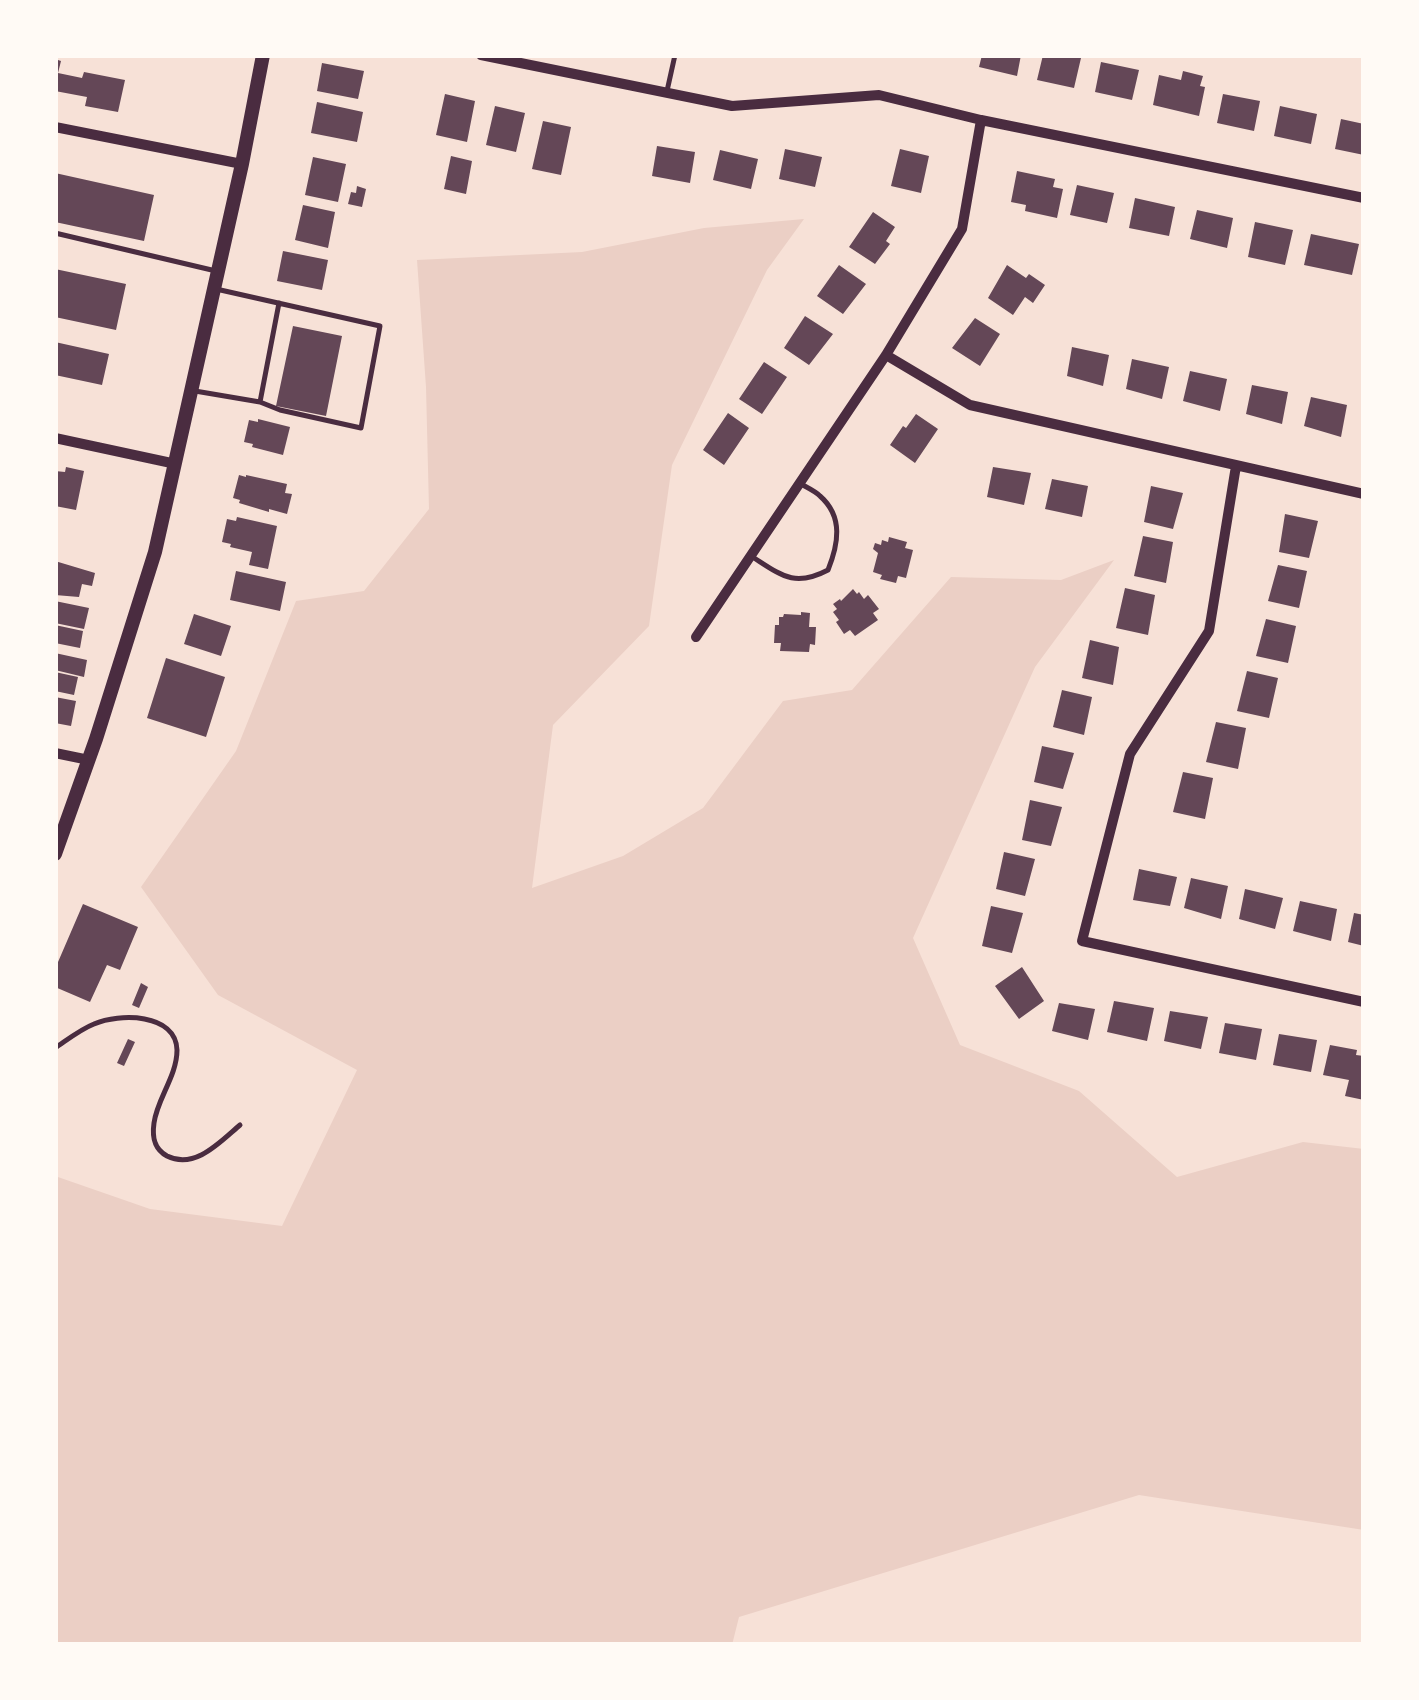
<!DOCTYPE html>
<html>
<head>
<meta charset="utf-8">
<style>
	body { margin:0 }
	#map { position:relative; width:1419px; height:1700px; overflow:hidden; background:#f7e1d7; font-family:Montserrat,sans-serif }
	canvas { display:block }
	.frame { position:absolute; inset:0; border:58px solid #fffaf5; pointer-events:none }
</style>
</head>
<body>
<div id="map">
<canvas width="1419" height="1700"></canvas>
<div class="frame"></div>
</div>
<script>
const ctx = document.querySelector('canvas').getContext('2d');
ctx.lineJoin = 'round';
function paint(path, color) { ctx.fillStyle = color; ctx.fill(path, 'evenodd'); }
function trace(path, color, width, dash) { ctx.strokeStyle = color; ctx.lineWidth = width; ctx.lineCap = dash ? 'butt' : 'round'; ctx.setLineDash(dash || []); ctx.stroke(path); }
paint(new Path2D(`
	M804,219L767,270L672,465L649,626L553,725L532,888L623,856L703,808L783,701L852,690L951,577L1061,580L1114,560L1035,667L913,938L960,1045L1079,1091L1177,1177L1303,1142L1364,1149V1530L1139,1495L739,1617L732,1645H55V1176L150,1209L282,1226L357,1070L218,995L141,887L236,751L296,601L364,591L429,509L426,387L417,260L582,252L704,228Z`), '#ebcfc5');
paint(new Path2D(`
	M982,55H1021L1017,76L979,67Z
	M1043,55H1064L1081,58L1074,88L1037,80Z
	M55,59L61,61L58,73L82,78L84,72L125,80L118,112L85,106L87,97L55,91Z
	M1101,62L1139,70L1132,100L1095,92Z
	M322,63L364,71L358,99L317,91Z
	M1183,71L1203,76L1200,86L1205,87L1199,116L1153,105L1159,75L1181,80Z
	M445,94L475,101L467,142L436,135Z
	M1223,94L1260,101L1254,131L1217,123Z
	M317,102L363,112L357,142L311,133Z
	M495,106L525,113L516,152L486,145Z
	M1280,106L1317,114L1311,144L1274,136Z
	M1341,119L1364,124V155L1335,149Z
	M543,121L571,127L561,175L532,169Z
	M657,146L695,152L690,183L652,176Z
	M785,149L822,157L815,187L779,179Z
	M900,149L929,156L921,193L891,186Z
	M720,150L758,159L751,189L713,180Z
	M451,156L472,161L466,194L444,189Z
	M313,157L346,164L338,202L305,195Z
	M1017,171L1055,179L1053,187L1063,189L1057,218L1025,211L1026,205L1011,202Z
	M55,173L154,195L144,241L55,222Z
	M1077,185L1114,193L1107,223L1070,215Z
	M357,186L366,189L362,207L348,204L351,192L356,193Z
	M1135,198L1175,207L1169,236L1129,228Z
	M303,205L335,212L328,248L295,240Z
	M1197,210L1233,218L1227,248L1190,239Z
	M873,212L895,227L886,241L890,244L875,264L849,247Z
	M1255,222L1293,230L1285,265L1248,257Z
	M1311,234L1359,244L1352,275L1304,265Z
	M283,251L328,260L322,290L277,281Z
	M839,265L866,284L843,314L817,296Z
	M1007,265L1026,278L1029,274L1045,285L1033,303L1025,297L1013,315L988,298Z
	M55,269L126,284L116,330L55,317Z
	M805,316L833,334L809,365L784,348Z
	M975,318L1000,334L980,366L952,348Z
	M293,326L342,336L326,416L276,406Z
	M55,342L109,354L102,385L55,375Z
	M1072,347L1109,355L1103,386L1067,376Z
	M1132,359L1169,367L1162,399L1126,389Z
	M764,362L787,377L762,414L739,399Z
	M1190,371L1227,379L1220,411L1183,401Z
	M1252,385L1288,392L1282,424L1246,414Z
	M1311,397L1347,405L1341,437L1304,426Z
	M728,413L749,428L724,465L703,450Z
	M916,414L938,429L915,463L890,445L903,426L906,428Z
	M258,419L290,427L283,455L252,447L253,444L244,442L249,420L258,422Z
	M66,467L84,471L76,510L55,506V471L65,472Z
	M993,467L1031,473L1024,505L987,497Z
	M239,475L246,477V475L287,484L285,493L292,494L287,514L269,509V512L239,503L240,500L233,498Z
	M1052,479L1088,486L1082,517L1045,509Z
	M1151,486L1183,493L1173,529L1144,522Z
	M1285,514L1318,521L1309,558L1279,552Z
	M237,517L277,526L268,569L249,565L252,552L230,547L231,544L222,542L227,519L236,521Z
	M1143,536L1173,542L1166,583L1134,576Z
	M889,537L907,542L905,548L913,550L906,578L898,576L896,583L880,579L882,575L873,572L878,553L873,549L875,543L881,545L882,540L888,542Z
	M55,561L95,573L92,586L82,584L79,597L55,595Z
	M1278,565L1307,571L1299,608L1268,601Z
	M236,571L286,582L280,611L230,600Z
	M1125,588L1155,595L1148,635L1116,628Z
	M853,589L857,594L859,592L864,599L868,595L879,609L873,613L878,620L855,636L850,630L844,634L836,622L839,620L833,612L837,609L833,604L840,599L841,601Z
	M55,601L89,608L84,629L55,623Z
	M801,612L810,613L809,627H816L815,645L810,644L809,652L780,651L781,643H774L775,625H779V617H783L784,614L801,615Z
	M194,614L231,626L221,656L184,644Z
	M1266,619L1296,626L1288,663L1256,656Z
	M55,625L83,631L80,648L55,643Z
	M1090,640L1119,647L1113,685L1082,678Z
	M55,653L87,660L84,677L55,670Z
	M166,658L225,677L206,737L147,718Z
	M1247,671L1278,678L1269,718L1237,711Z
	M55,672L78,677L74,695L55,691Z
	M1062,690L1092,697L1084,735L1053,727Z
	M55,697L76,701L71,726L55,723Z
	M1216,722L1246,728L1238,769L1206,762Z
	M1042,746L1074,753L1063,789L1034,782Z
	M1183,772L1213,778L1205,819L1173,812Z
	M1030,800L1062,807L1051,846L1022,840Z
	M1004,852L1035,859L1025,896L996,889Z
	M1139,869L1177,877L1170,906L1133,900Z
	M1191,878L1228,886L1221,919L1184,908Z
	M1245,889L1283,898L1275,929L1239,919Z
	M1300,901L1337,909L1331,941L1293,931Z
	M83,904L138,927L120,970L107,965L90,1002L55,987V969Z
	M991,906L1023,913L1012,953L982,946Z
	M1354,913L1364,915V946L1348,942Z
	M1022,967L1044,1001L1019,1019L995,986Z
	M141,983L148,987L139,1008L132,1005Z
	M1114,1001L1154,1008L1147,1041L1107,1032Z
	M1059,1003L1095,1009L1088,1040L1052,1031Z
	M1170,1011L1208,1017L1201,1049L1164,1041Z
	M1225,1023L1262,1029L1256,1060L1219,1053Z
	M1279,1034L1317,1040L1311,1072L1273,1065Z
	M128,1039L135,1042L124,1066L117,1063Z
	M1330,1045L1357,1050L1356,1055L1364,1056V1100L1345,1096L1349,1080L1323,1075Z`), '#644757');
trace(new Path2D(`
	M667,91L675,55
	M55,233L216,271
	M216,289L380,326L361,428L280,410L260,402
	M195,391L260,402L279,303
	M751,556C781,575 794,588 828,570C838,545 844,517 820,496C815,491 806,487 799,483
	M55,1048C67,1040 81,1029 94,1024C119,1013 176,1013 177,1050C177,1076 157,1099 154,1123C152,1137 154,1149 167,1156C195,1170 220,1142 240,1125`), '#4a2c40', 5);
trace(new Path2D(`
	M481,55L732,106L879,95L981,120L1364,198
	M55,127L242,164
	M886,355L970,405L1364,494
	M55,438L176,464
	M1236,466L1209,631L1130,754L1082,941L1364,1002
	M696,637L886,355L962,229L981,120
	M55,753L89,760`), '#4a2c40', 10);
trace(new Path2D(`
	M55,854L96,739L155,552L242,164L263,55`), '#4a2c40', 14);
</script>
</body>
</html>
